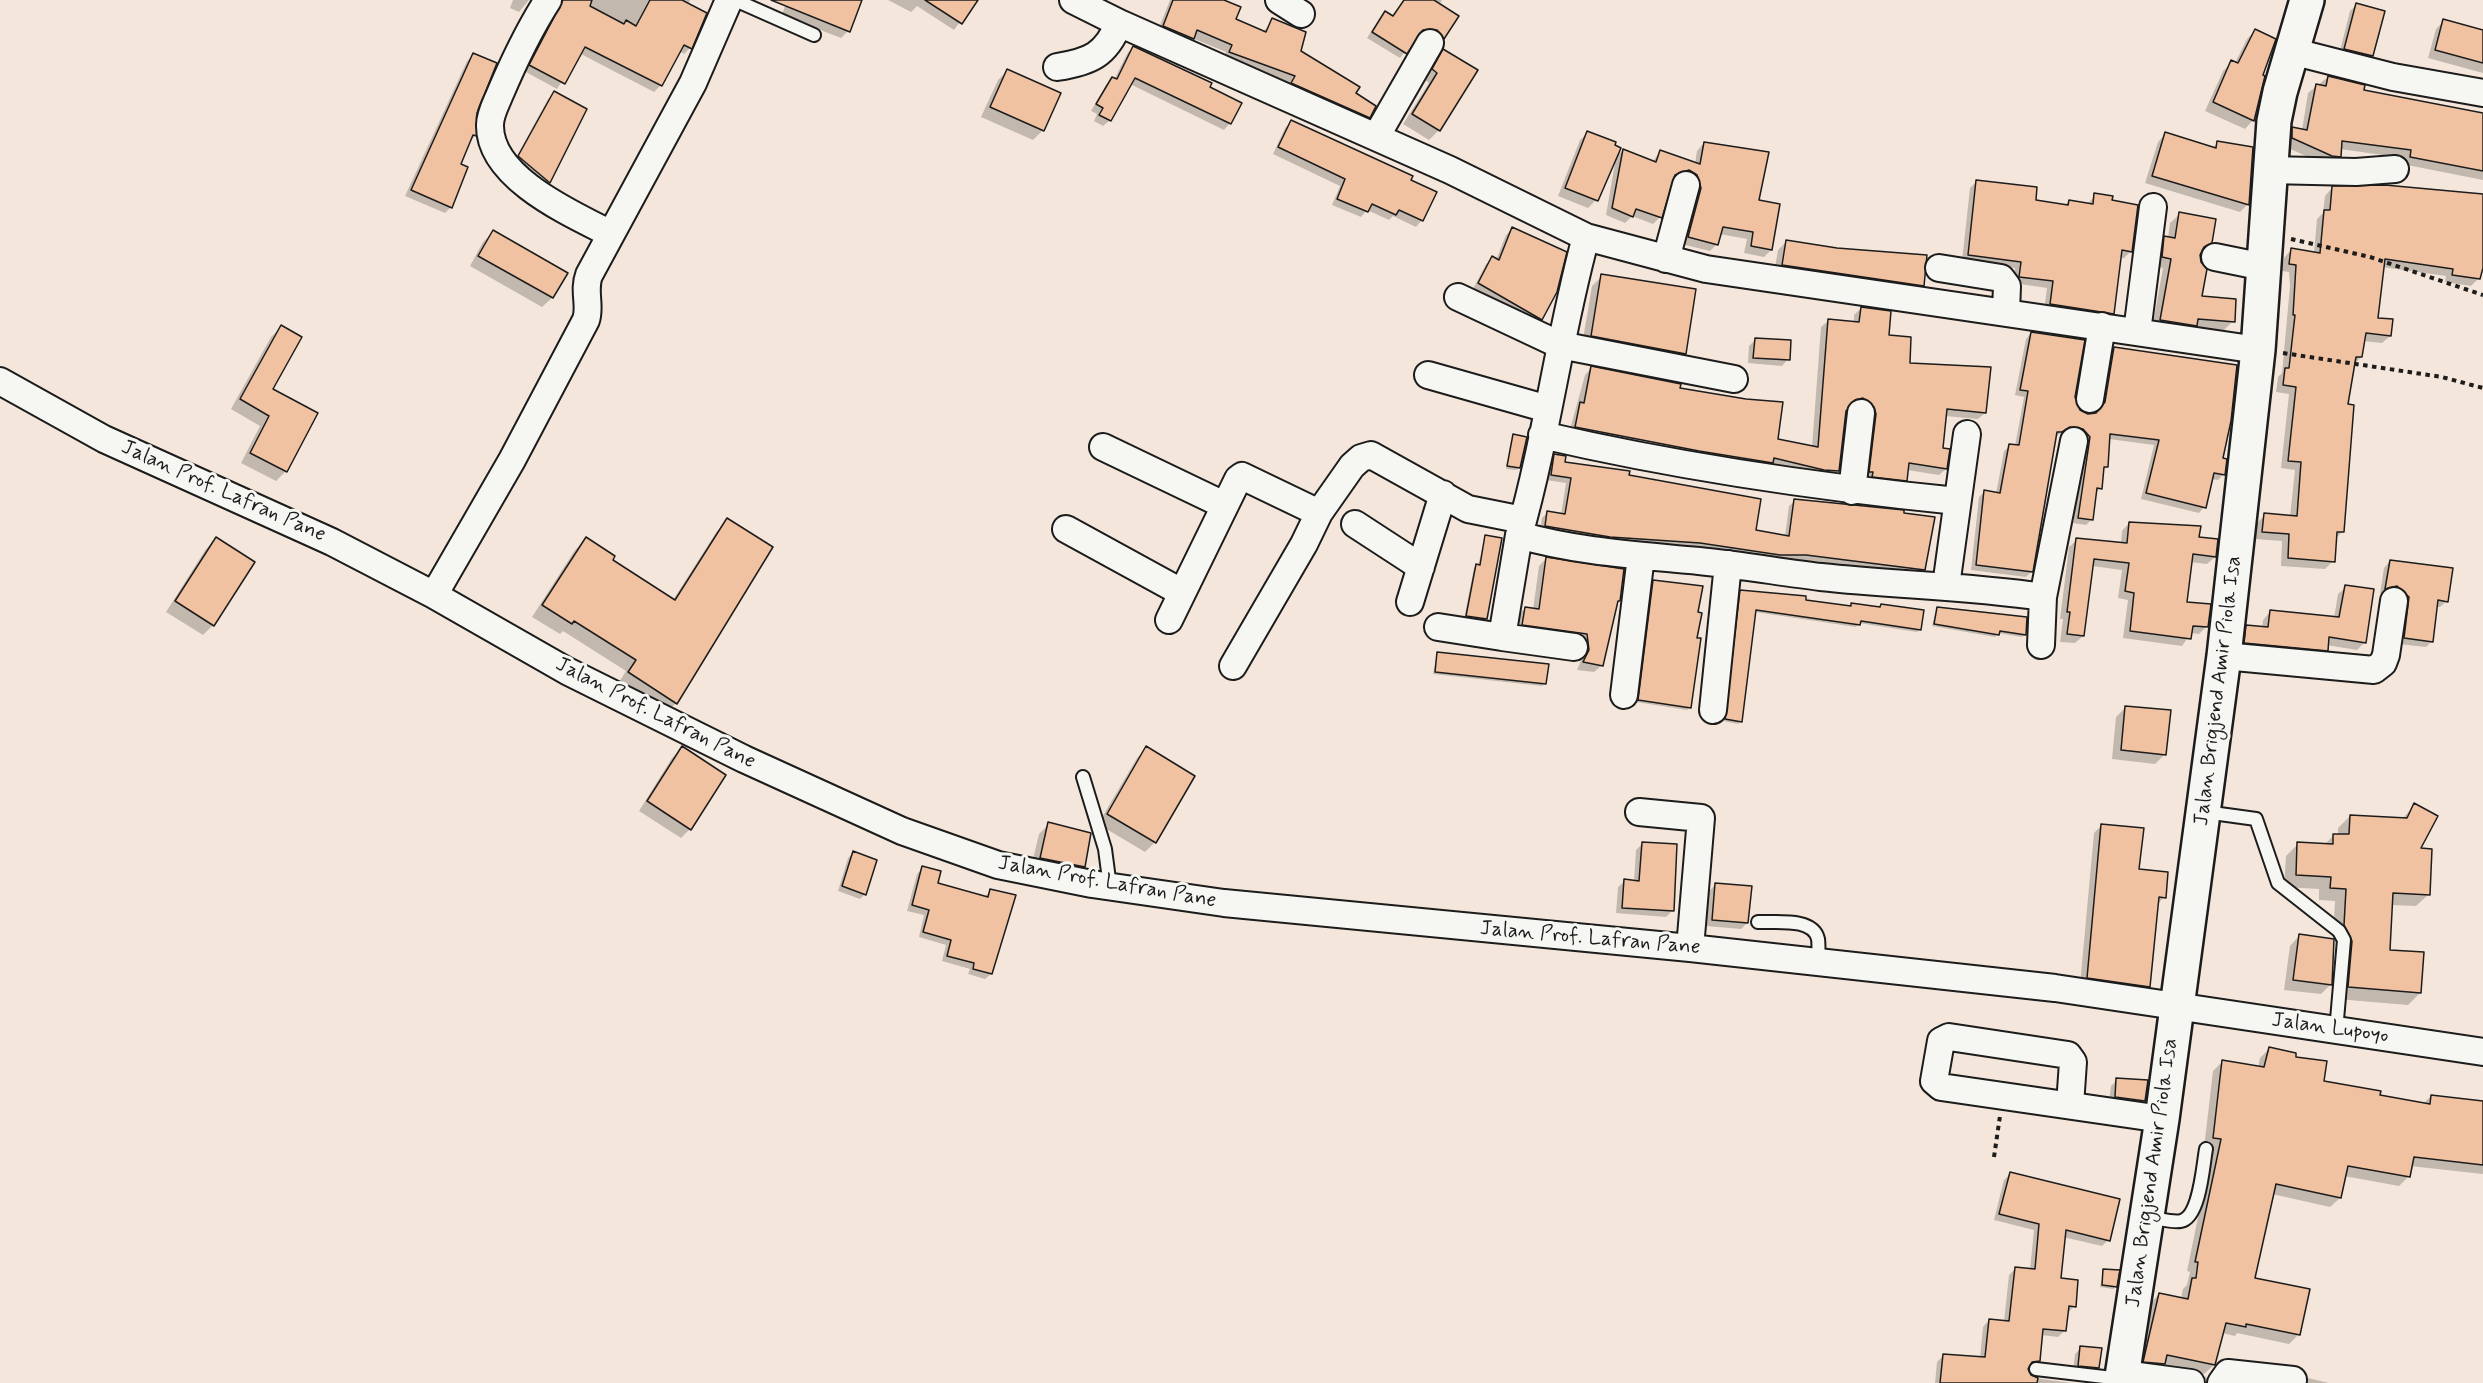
<!DOCTYPE html>
<html>
<head>
<meta charset="utf-8">
<style>
	body { margin:0 }
	canvas { display:block; background:#f4e6da }
</style>
</head>
<body>
<canvas width="2483" height="1383"></canvas>
<script>
const ctx = document.querySelector('canvas').getContext('2d');
ctx.lineJoin = 'round';
function paint(path, color) { ctx.fillStyle = color; ctx.fill(path, 'evenodd'); }
function trace(path, color, width, dash) { ctx.strokeStyle = color; ctx.lineWidth = width; ctx.lineCap = dash ? 'butt' : 'round'; ctx.setLineDash(dash || []); ctx.stroke(path); }
function label(font, color, halo, rows, align = 'center') {
  ctx.font = font + ' Mynerve,sans-serif'; ctx.lineWidth = 6; ctx.setLineDash([]); ctx.textBaseline = 'middle'; ctx.strokeStyle = halo; ctx.fillStyle = color; for (const [text, x, y, turn = 0] of rows) {
    ctx.save(); ctx.translate(x, y); ctx.rotate((+turn || 0) * Math.PI / 180); ctx.textAlign = isNaN(turn) ? turn : align; if (halo) ctx.strokeText(text, 0, 0); ctx.fillText(text, 0, 0); ctx.restore();
  }
}
paint(new Path2D(`
	M513,0H529L519,12L510,8Z
	M553,0H690L688,5L690,48L684,54L679,51L661,85L654,92L579,53L557,89L524,71L557,7Z
	M787,0H861L848,31L841,38L782,15Z
	M888,0H976L954,30L917,6L911,12Z
	M1170,0H1221L1234,20L1263,32L1273,20L1299,51L1354,94L1368,117L1361,124L1285,90L1289,84L1223,59L1226,52L1192,38L1185,45L1157,33Z
	M1403,0H1442L1439,5L1457,17L1438,43L1431,35H1418L1400,58L1367,38L1379,19L1385,13L1392,17Z
	M2357,4L2371,56L2365,62L2339,55L2350,11Z
	M2444,21L2483,33V73L2428,58L2436,29Z
	M2255,31L2261,76L2253,120L2245,129L2205,111L2223,71L2232,62L2235,63L2247,39Z
	M1133,47L1208,88L1230,123L1224,130L1130,84L1110,120L1103,126L1094,121L1097,114L1091,111L1106,85L1112,78L1114,80L1127,54Z
	M1444,51L1476,70L1439,130L1429,140L1403,124L1429,83L1424,79L1434,60Z
	M474,54L475,136L469,142L459,164L451,207L445,213L405,196L467,61Z
	M1007,71L1043,130L1033,140L981,117L998,80Z
	M2328,77L2362,91L2483,114V180L2402,164L2404,158L2340,149L2339,156L2331,164H2323L2284,146L2285,137L2293,129L2302,130L2308,93Z
	M555,93L585,109L549,182L543,188L513,163L548,99Z
	M1291,122L1409,181L1422,220L1416,227L1393,216L1389,220L1367,210L1361,217L1332,205L1340,186L1273,154L1285,128Z
	M1588,132L1619,149L1596,200L1588,208L1558,196L1580,140Z
	M2165,134L2212,148L2218,143L2248,204L2240,212L2145,183L2158,142Z
	M1704,143L1757,201L1771,250L1764,257L1744,253L1747,239L1720,234L1717,244L1710,251L1681,244L1682,177L1672,180L1660,217L1653,224L1632,216L1625,223L1606,215L1616,157L1623,150L1652,162L1660,152L1695,164L1697,151Z
	M1977,181L2034,201L2064,206L2069,201L2088,204L2095,195L2111,202L2131,251L2124,258H2120L2112,313L2106,320L2044,311L2047,288L2013,283L2015,268L1962,261L1970,188Z
	M2332,188L2483,196V245L2479,278L2471,286L2445,282L2446,276L2382,267L2376,319L2390,336L2382,343L2363,341L2361,357L2354,364L2347,406L2343,531L2335,539L2333,561L2325,569L2281,566L2282,541L2255,539L2257,523L2265,515L2290,517L2295,470L2281,468L2289,394L2276,392L2278,377L2282,373L2290,286L2289,272L2282,271L2284,258L2291,250L2314,253L2317,219L2323,213L2325,196Z
	M2180,214L2210,242L2200,252V297L2233,321L2224,330L2152,329L2163,268L2153,266L2156,247L2168,238L2170,223Z
	M1512,229L1541,319L1535,325L1473,289L1486,264L1492,258L1496,260L1506,235Z
	M493,232L566,273L552,298L542,307L470,266L483,242Z
	M1787,241L1837,249L1922,285L1913,294L1774,273L1778,250Z
	M1602,276L1684,354L1674,363L1582,345L1592,286Z
	M1861,308L1887,336L1908,364L1985,413L1978,419L1945,416L1942,449L1946,469L1939,475L1907,470L1906,480L1899,487L1863,478L1856,404L1848,405L1845,410L1838,471L1831,477L1817,476L1769,465L1765,469L1569,433L1585,375L1591,368L1678,389L1777,440L1812,447L1821,327L1828,321L1854,323V315Z
	M281,327L271,389L316,413L286,471L276,481L241,463L260,426L231,409L271,337Z
	M2031,333L2074,397L2079,411L2088,415L2095,414L2100,409L2109,354L2114,348L2221,460L2224,474L2218,480L2211,479L2204,507L2199,513L2141,499L2154,445L2109,439L2106,467L2103,470L2100,488L2095,494L2092,519L2086,525L2073,523L2085,443L2072,431L2062,432L2055,437L2031,572L2026,577L1971,570L1979,497L1984,492L1996,494L2004,451L2010,446H2015L2024,397L2015,395L2026,339Z
	M1755,340L1788,359L1782,366L1748,363L1749,346Z
	M1513,436L1519,468L1516,470L1506,469Z
	M1555,456L1563,463L1628,476L1754,531L1785,536L1789,506L1795,501L1923,570L1918,575L1632,542L1630,545L1540,531L1542,518L1548,512L1561,515L1566,483L1546,480L1549,462Z
	M728,520L711,643L713,645L676,703L665,714L618,684L626,671L563,631L560,634L532,617L575,550L586,539L611,560L673,600L717,531Z
	M2129,523L2197,538L2215,557L2207,564L2190,562L2185,603L2207,626L2199,634L2191,633L2182,646L2123,638L2128,600L2118,598L2122,570L2092,566L2083,636L2075,643L2060,642L2063,619H2060L2069,547L2077,540L2121,544L2122,531Z
	M1485,537V619L1483,621L1464,619L1474,568L1478,566Z
	M216,539L252,562L213,625L203,635L166,612L206,549Z
	M1546,559L1619,600L1616,604L1602,665L1594,672L1577,670L1582,658L1580,641L1515,632L1517,616L1525,609L1533,610L1539,566Z
	M2390,561L2447,601L2440,607H2436L2432,641L2426,647L2398,644L2390,592L2380,594L2384,568Z
	M1654,581L1696,613V639H1699L1689,708L1687,710L1636,702L1651,584Z
	M2346,587L2365,642L2357,650L2326,645V650L2318,658L2237,650L2239,634L2247,626L2262,628L2263,620L2270,612L2334,618L2338,594Z
	M1741,591L1849,608L1852,604L1878,608L1881,605L1920,629L1917,632L1859,623L1856,627L1755,612L1741,721L1738,724L1723,721L1738,594Z
	M1937,608L2025,635L2022,637L1998,633L1995,637L1932,626Z
	M1437,654L1544,684L1542,686L1433,674Z
	M2126,707L2165,754L2155,764L2112,759L2116,717Z
	M682,748L690,829L681,838L639,811L672,758Z
	M1147,748L1155,842L1145,852L1098,824L1137,758Z
	M2415,805L2419,850L2429,894L2416,906L2391,905L2389,951L2420,993L2408,1005L2337,999L2341,953L2333,937L2335,901L2319,900V889L2284,887L2286,856L2298,844L2324,845L2334,835H2338V828L2350,816L2402,819Z
	M1049,824L1083,867L1074,876L1031,868L1039,834Z
	M2102,825L2137,871L2164,897L2157,905L2149,986L2141,994L2080,985L2094,833Z
	M1642,844L1672,911L1666,917L1616,913L1618,887L1625,881L1634,882L1636,850Z
	M853,853L865,894L860,899L838,891L848,858Z
	M923,868L936,884L985,896L991,891V974L985,979L968,974L970,969L942,961L946,945L919,937L924,915L907,911L917,874Z
	M1716,884L1747,923L1741,929L1706,926L1709,891Z
	M2299,936L2330,985L2321,994L2284,990L2290,946Z
	M2269,1049L2294,1058L2322,1083L2423,1104L2431,1096L2483,1102V1174L2410,1166L2409,1176L2399,1186L2344,1176L2340,1198L2330,1207L2272,1194L2253,1279L2298,1335L2289,1344L2237,1333L2235,1336L2222,1333L2214,1365L2204,1374L2162,1365L2154,1373L2135,1371L2150,1304L2159,1294L2181,1299L2183,1289L2187,1285L2190,1272L2187,1271L2212,1149L2204,1148L2213,1071L2222,1062L2258,1068L2260,1058Z
	M2117,1080L2144,1101L2138,1107L2109,1103L2111,1086Z
	M2010,1174L2108,1240L2102,1246L2063,1237L2059,1279L2074,1306L2068,1313L2065,1330L2058,1337L2041,1335L2038,1360L2032,1367H2026L2027,1374L2034,1378L2072,1383H1935L1937,1362L1943,1356L1980,1358L1983,1327L1989,1320L2004,1322L2009,1275L2016,1268L2030,1270L2034,1230L1994,1220L2004,1180Z
	M2104,1270L2116,1286L2113,1289L2100,1287Z
	M2081,1348L2098,1367L2092,1374L2073,1372L2075,1354Z
	M2206,1376L2207,1383H2199Z
	M2308,1378L2329,1383H2303Z`), '#0003');
const building = new Path2D(`
	M563,0H592L590,6L624,24L626,20L636,26L650,0H682L707,13L692,49L684,45L662,86L585,47L565,84L529,65Z
	M771,0H862L850,32Z
	M925,0H978L962,24Z
	M1173,0H1224L1241,7L1236,19L1266,32L1272,18L1306,32L1301,51L1360,87L1356,93L1376,106L1370,118L1291,83L1295,76L1229,52L1232,45L1197,30L1194,39L1163,26Z
	M1404,0H1434L1459,16L1444,39L1437,30H1423L1407,54L1372,32L1385,11L1393,16Z
	M2356,3L2385,11L2373,56L2344,49Z
	M2443,19L2483,30V63L2435,50Z
	M2255,29L2276,39L2263,75L2265,76L2254,121L2213,102L2231,60L2238,63Z
	M1133,46L1212,83L1210,87L1242,103L1231,124L1135,78L1111,121L1099,115L1103,108L1096,104L1112,77L1117,79Z
	M1443,49L1478,70L1440,131L1412,114L1437,73L1432,69Z
	M473,53L497,63L477,113V136L473,135L461,164L468,167L452,208L411,190Z
	M1007,69L1061,93L1044,131L990,107Z
	M2328,76L2365,85L2364,90L2483,113V171L2410,157L2411,150L2342,141L2341,157L2332,156L2292,138V127L2307,130L2316,84L2326,86Z
	M554,91L587,109L550,183L518,156Z
	M1291,120L1413,176L1411,180L1437,192L1423,221L1399,210L1396,215L1372,204L1368,212L1337,199L1345,179L1278,147Z
	M1587,131L1616,142L1615,145L1621,148L1598,201L1565,188Z
	M2165,132L2216,148L2217,141L2253,147L2249,205L2152,176Z
	M1704,142L1769,152L1759,200L1780,204L1772,250L1751,246L1753,232L1723,227L1718,245L1688,237L1701,188L1697,175L1689,170L1675,175L1662,218L1636,209L1633,217L1612,208L1623,149L1656,162L1660,150L1700,164Z
	M1976,180L2037,187L2036,200L2068,205L2069,200L2093,204L2094,193L2113,196L2112,200L2138,205L2132,252L2122,250L2114,314L2050,304L2053,281L2019,277L2021,262L1968,255Z
	M2385,185L2483,194V268L2480,279L2452,275L2453,269L2385,259L2378,318L2393,319L2391,336L2366,333L2362,357H2356L2348,404L2354,405L2344,532H2337L2335,562L2288,558L2289,534L2262,532L2264,513L2297,516L2301,462L2288,461L2296,387L2283,385L2285,368H2289L2295,315H2293L2296,265L2289,264L2291,248L2320,253L2324,210H2330L2332,186Z
	M2179,212L2216,219L2212,243L2204,247L2200,255L2201,262L2207,269L2202,296L2236,299L2235,322L2198,319L2197,326L2160,320L2171,259L2162,257L2164,236L2175,238Z
	M1512,227L1567,252L1557,292L1542,320L1478,283L1492,256L1499,260Z
	M493,230L568,273L553,298L478,256Z
	M1786,240L1837,248L1927,255L1924,286L1782,265Z
	M1601,274L1696,289L1686,354L1591,336Z
	M1861,307L1891,311L1889,335L1911,337L1910,363L1991,367L1986,413L1947,409L1943,448L1950,449L1947,469L1909,463L1907,481L1872,477L1873,472H1869L1876,414L1874,407L1863,398L1855,400L1846,411L1839,471L1824,470L1774,458L1773,463L1699,451L1575,427L1580,402L1584,403L1591,366L1681,384L1680,388L1746,399L1783,402L1778,439L1818,447L1828,319L1859,322Z
	M281,325L302,337L273,389L318,413L287,472L250,453L269,416L240,399Z
	M2031,332L2085,340L2075,397L2080,410L2088,414L2096,413L2105,402L2114,347L2237,365L2231,421L2223,458L2227,459L2225,475L2214,473L2206,508L2146,493L2159,440L2110,434L2108,467H2104L2102,489L2097,488L2093,520L2078,518L2090,437L2083,429L2070,427L2062,432H2057L2033,572L1976,565L1984,490L2000,493L2009,444L2019,445L2028,391L2020,390Z
	M1755,338L1791,340L1790,360L1753,358Z
	M1513,434L1527,437L1520,468L1507,466Z
	M1554,454L1566,456L1565,462L1630,471L1629,475L1761,499L1756,530L1789,536L1794,499L1904,510V513L1935,517L1925,570L1806,555H1780L1700,543L1610,537L1545,526L1547,511L1565,514L1571,478L1551,475Z
	M727,518L773,547L677,704L628,672L636,660L574,621L572,624L542,605L586,537L615,556L613,560L675,600Z
	M2129,522L2201,526L2199,537L2218,539L2216,557L2193,554L2187,602L2211,604L2208,627L2193,626L2191,639L2130,631L2134,593L2125,591L2129,563L2094,559L2084,636L2067,634L2070,612H2067L2076,538L2127,543Z
	M1485,535L1502,538L1487,619L1466,616L1476,564L1480,565Z
	M216,537L255,562L214,626L175,601Z
	M1546,557L1624,569L1620,601H1618L1603,666L1583,662L1589,650L1587,634L1522,625L1525,607L1539,609Z
	M2390,560L2453,568L2448,602L2438,600L2433,642L2404,638L2409,597L2397,586L2385,589Z
	M1653,580L1703,586L1698,612L1702,613L1697,638H1701L1691,708L1638,700Z
	M2345,585L2374,589L2366,643L2329,637L2328,651L2244,643L2246,625L2268,627L2270,610L2339,617Z
	M1740,590L1806,596V600L1851,606V603L1880,607L1881,604L1924,610L1921,630L1861,621L1860,625L1756,610L1742,722L1725,719Z
	M1937,607L2027,617L2026,635L2000,631L1999,635L1934,624Z
	M1437,652L1549,664L1546,684L1435,672Z
	M2125,706L2171,710L2166,755L2121,750Z
	M682,746L726,775L691,830L647,801Z
	M1146,746L1195,776L1156,843L1107,814Z
	M2414,803L2438,816L2421,848L2432,849L2430,895L2393,893L2390,950L2424,952L2421,993L2348,987L2352,941L2344,925L2346,889L2330,888L2331,877L2296,875L2297,842L2333,844V834H2349L2350,815L2407,818Z
	M1048,822L1091,833L1085,867L1040,858Z
	M2101,824L2144,828L2139,869L2168,872L2166,898L2159,897L2150,987L2087,978Z
	M1642,842L1677,844L1674,911L1622,908L1624,879L1639,881Z
	M853,851L877,860L866,895L842,886Z
	M922,866L941,871L938,883L988,897L990,889L1016,895L992,974L973,969L974,963L947,956L951,940L923,932L929,910L912,905Z
	M1715,883L1752,886L1748,923L1712,920Z
	M2299,934L2334,939L2332,985L2293,980Z
	M2269,1047L2296,1053V1057L2327,1061L2324,1081L2381,1091L2380,1095L2430,1104L2431,1095L2483,1101V1165L2414,1157L2410,1177L2348,1166L2341,1198L2276,1184L2255,1278L2310,1289L2300,1335L2246,1324V1327L2226,1323L2215,1365L2167,1355L2165,1364L2143,1362L2159,1293L2188,1299L2192,1278H2196L2198,1262H2195L2221,1139L2213,1138L2222,1060L2264,1067Z
	M2116,1078L2148,1080L2145,1101L2115,1097Z
	M2010,1172L2120,1199L2110,1241L2066,1230L2061,1278L2078,1280L2076,1307L2069,1306L2066,1331L2043,1329L2040,1361L2032,1362L2028,1369L2031,1375L2038,1378L2037,1383H1940L1943,1354L1985,1357L1989,1319L2009,1321L2015,1267L2035,1269L2039,1224L1999,1214Z
	M2103,1269L2120,1270L2117,1287L2102,1285Z
	M2080,1346L2102,1348L2099,1368L2078,1366Z`);
paint(building, '#f1c2a1');
trace(building, '#1c1c1c', 1.5);
const service = new Path2D(`
	M735,0L814,35
	M1083,777L1105,849L1110,887
	M2205,812L2256,819L2278,883L2339,931L2344,940L2336,1031
	M1758,922C1775,923 1813,917 1818,939C1819,946 1818,955 1819,963
	M2148,1217C2158,1218 2172,1223 2181,1221C2200,1217 2203,1165 2206,1149
	M2036,1369L2121,1379`);
const minor = new Path2D(`
	M548,0C528,31 514,61 500,94C496,104 490,114 490,125C489,178 572,214 611,234
	M1073,0L1119,23L1450,170L1586,237L1706,269L2258,350
	M1279,0L1301,14
	M2291,51L2393,77L2483,93
	M1057,67C1090,62 1106,55 1119,23
	M1376,137L1430,43
	M2269,170L2356,172L2395,169
	M1586,237C1559,335 1547,437 1519,535C1578,552 1638,555 1699,561C1740,565 1780,572 1821,577C1895,585 1969,586 2043,597L2074,441
	M2215,257L2264,267
	M1666,259L1686,185
	M1939,268L2001,278L2007,286L2006,312
	M1458,297L1560,345L1734,379
	M2137,332L2153,207
	M1428,375L1548,409
	M0,381L104,439L332,542L434,595L567,671L744,759L902,831L998,865L1092,884L1224,903L1690,948L2055,988L2483,1052
	M2090,399L2102,326
	M1542,435C1679,467 1817,487 1957,501
	M1103,447L1224,505
	M1852,491L1861,413
	M1355,524L1421,567
	M1066,529L1181,592
	M1946,586L1967,434
	M434,595L512,460L586,320C591,306 583,291 589,275L693,83L729,0
	M1410,602L1443,494
	M1169,620L1238,479L1242,476L1319,513
	M1438,627L1502,637L1519,535
	M1502,637L1574,647
	M2041,645L2043,597
	M2224,656L2374,670L2383,663L2386,655L2394,601
	M1233,666L1304,544L1319,513L1352,466L1361,458L1371,455L1468,509L1523,520
	M1624,695L1641,556
	M1713,710L1728,564
	M1639,812L1701,818L1690,948
	M2070,1105L2073,1062L2068,1055L1949,1037L1941,1041L1934,1081L1941,1087L2162,1119
	M2123,1374L2191,1383
	M2221,1383L2228,1373L2293,1380`);
const primary = new Path2D(`
	M2121,1383L2162,1119L2224,656L2258,350L2274,121L2280,92L2307,0`);
trace(service, '#1c1c1c', 16);
trace(minor, '#1c1c1c', 30);
trace(primary, '#1c1c1c', 38);
trace(new Path2D(`
	M2291,239L2370,257L2483,295
	M2283,353L2442,377L2483,388
	M1994,1157L2000,1116`), '#1c1c1c', 4, [4.5, 4.5]);
trace(service, '#f6f6f2', 12);
trace(minor, '#f6f6f2', 26);
trace(primary, '#f6f6f2', 33);
label('21px', '#1c1c1c', '#f6f6f2', [
	["Jalan Prof. Lafran Pane",223,492,24],
	["Jalan Brigjend Amir Piola Isa",2219,691,-83],
	["Jalan Prof. Lafran Pane",655,714,27],
	["Jalan Prof. Lafran Pane",1107,883,10],
	["Jalan Prof. Lafran Pane",1590,939,5],
	["Jalan Lupoyo",2330,1029,8],
	["Jalan Brigjend Amir Piola Isa",2153,1173,-82]
]);
</script>
</body>
</html>
